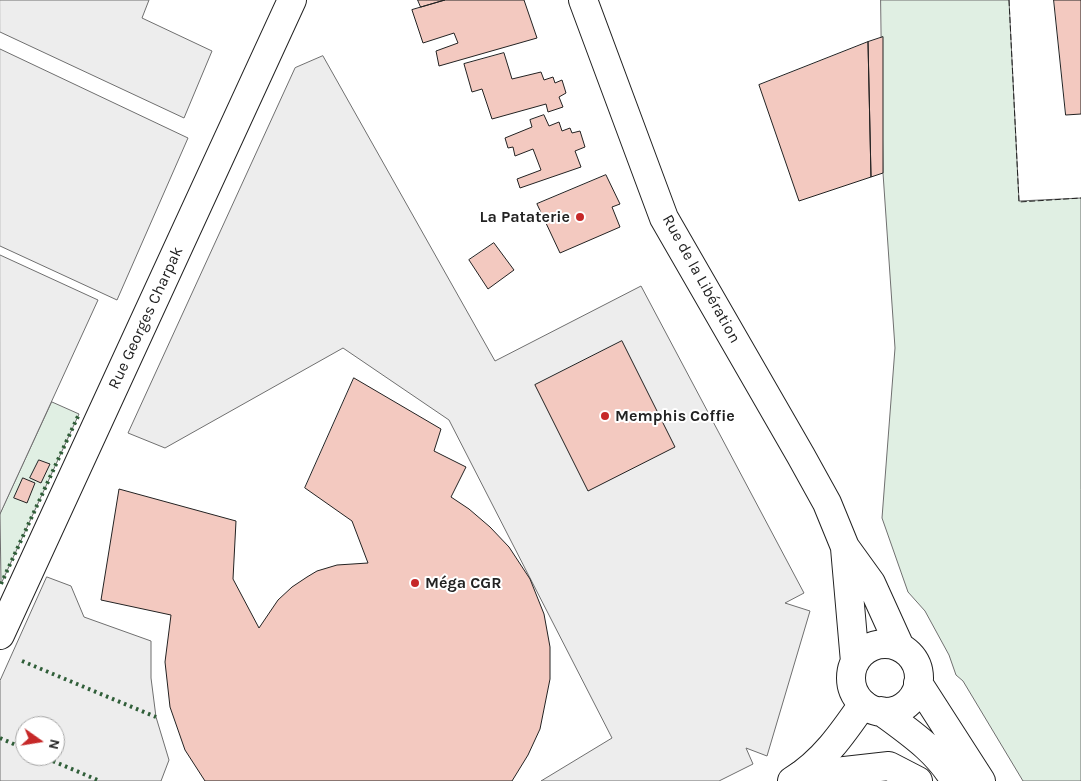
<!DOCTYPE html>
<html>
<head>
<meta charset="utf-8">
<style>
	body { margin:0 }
	#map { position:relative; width:1081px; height:781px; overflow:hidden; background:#fff; font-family:Karla,sans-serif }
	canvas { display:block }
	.north { position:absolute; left:15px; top:716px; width:50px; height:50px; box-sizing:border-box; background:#fff; border:1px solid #a7a7a7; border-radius:50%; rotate:103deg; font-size:14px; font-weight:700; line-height:20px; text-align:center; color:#222 }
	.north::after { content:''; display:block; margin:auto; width:18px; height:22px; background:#c62828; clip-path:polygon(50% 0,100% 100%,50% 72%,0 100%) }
</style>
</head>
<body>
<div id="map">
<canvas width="1081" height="781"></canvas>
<div class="north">N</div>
</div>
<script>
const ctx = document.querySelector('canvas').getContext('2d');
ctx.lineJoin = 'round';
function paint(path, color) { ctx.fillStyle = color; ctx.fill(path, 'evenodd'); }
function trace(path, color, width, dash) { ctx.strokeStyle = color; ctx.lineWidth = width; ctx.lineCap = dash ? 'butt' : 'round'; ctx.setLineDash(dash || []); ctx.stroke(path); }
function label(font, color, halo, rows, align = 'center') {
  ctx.font = font + ' Karla,sans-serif'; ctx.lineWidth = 4; ctx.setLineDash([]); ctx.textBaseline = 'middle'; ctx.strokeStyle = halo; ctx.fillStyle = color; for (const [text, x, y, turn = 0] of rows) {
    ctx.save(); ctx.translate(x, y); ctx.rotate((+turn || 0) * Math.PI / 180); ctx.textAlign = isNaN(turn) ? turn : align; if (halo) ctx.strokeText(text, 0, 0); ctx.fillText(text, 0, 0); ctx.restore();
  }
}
const green = new Path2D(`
	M881,0H1009L1019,201L1081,198V781H1023L963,681L956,675L949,655L925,611L908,592L882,518L895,348L883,173Z
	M52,402L79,414L1,584L0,514Z`);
paint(green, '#e0efe3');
trace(green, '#6f6f6f', 1);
const parking = new Path2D(`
	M0,0H149L142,18L212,51L184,118L0,32Z
	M0,49L188,138L117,300L0,246Z
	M323,56L495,361L641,286L804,593L785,603L810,611L767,756L746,748L753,764L719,781H541L612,738L449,420L343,348L165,448L128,433L295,68Z
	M0,255L98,300L0,514Z
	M47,577L71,586L84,617L151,641V678L156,717L169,760L161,781H0V681ZM25,726H55V756H25Z`);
paint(parking, '#ededed');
trace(parking, '#6f6f6f', 1);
const building = new Path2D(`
	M418,0H445L421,7Z
	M445,0H524L537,38L439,66L436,51L458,43L454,33L423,43L412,10Z
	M1054,0H1081V114L1066,115Z
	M883,37V173L871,177L868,42Z
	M868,42L871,177L799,201L759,85Z
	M504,53L512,79L541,72L544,80L553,77L555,83L562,80L566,93L559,97L563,107L548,112L546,104L492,119L482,89L472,92L464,64Z
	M544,115L549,126L559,122L562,131L570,128L572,133L580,131L585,147L575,151L581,167L520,188L517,179L541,170L533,149L515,156L513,147L508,148L505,138L532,127L530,120Z
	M606,175L620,204L612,207L620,227L560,253L537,204Z
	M494,243L514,270L488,289L469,260Z
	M622,341L675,447L588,491L535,385Z
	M354,378L441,429L434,451L466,467L451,497L469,509L490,527L509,547L530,579L544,614L550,647V679L540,729L528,755L512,781H205L185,750L170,707L165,662L171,615L101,600L119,489L236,521L233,579L259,628L278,600L292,587L307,577L317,571L337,565L368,563L352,521L305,488Z
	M39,460L50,464L41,483L30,478Z
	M23,478L35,483L27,503L14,498Z`);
paint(building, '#f3c9c0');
trace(building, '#222', 1);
const street = new Path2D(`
	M0,635L292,0
	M792,781C823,762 843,733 863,704`);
const secondary = new Path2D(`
	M583,0L664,218L801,456L827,503L845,547L871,583L900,647
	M845,548L855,662
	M851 678a34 34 0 1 1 68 0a34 34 0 1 1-68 0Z
	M918,683L981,781
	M881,711C909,732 937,750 955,781
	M800,776L889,766L918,781`);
trace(street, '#222', 30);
trace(secondary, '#222', 30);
trace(street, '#fff', 28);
trace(secondary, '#fff', 28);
trace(new Path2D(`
	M1,584L79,414
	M22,661L156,717
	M0,738L25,749
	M41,756L100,781`), '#2f5e38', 4, [2.5, 4]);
trace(new Path2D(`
	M1009,0L1019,202L1081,198`), '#222', 1, [6, 2.5]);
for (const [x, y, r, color] of [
	[580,217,5,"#c62828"],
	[605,416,5,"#c62828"],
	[415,583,5,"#c62828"]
]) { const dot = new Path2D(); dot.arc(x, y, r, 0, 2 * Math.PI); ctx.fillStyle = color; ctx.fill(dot); trace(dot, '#fff', 2); }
label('bold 16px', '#222', '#fff', [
	["La Pataterie",570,217,"right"],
	["Memphis Coffie",615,416],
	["Méga CGR",425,583]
], 'left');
label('16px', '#222', '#fff', [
	["Rue de la Libération",701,279,61],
	["Rue Georges Charpak",146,318,-65]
]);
</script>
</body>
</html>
